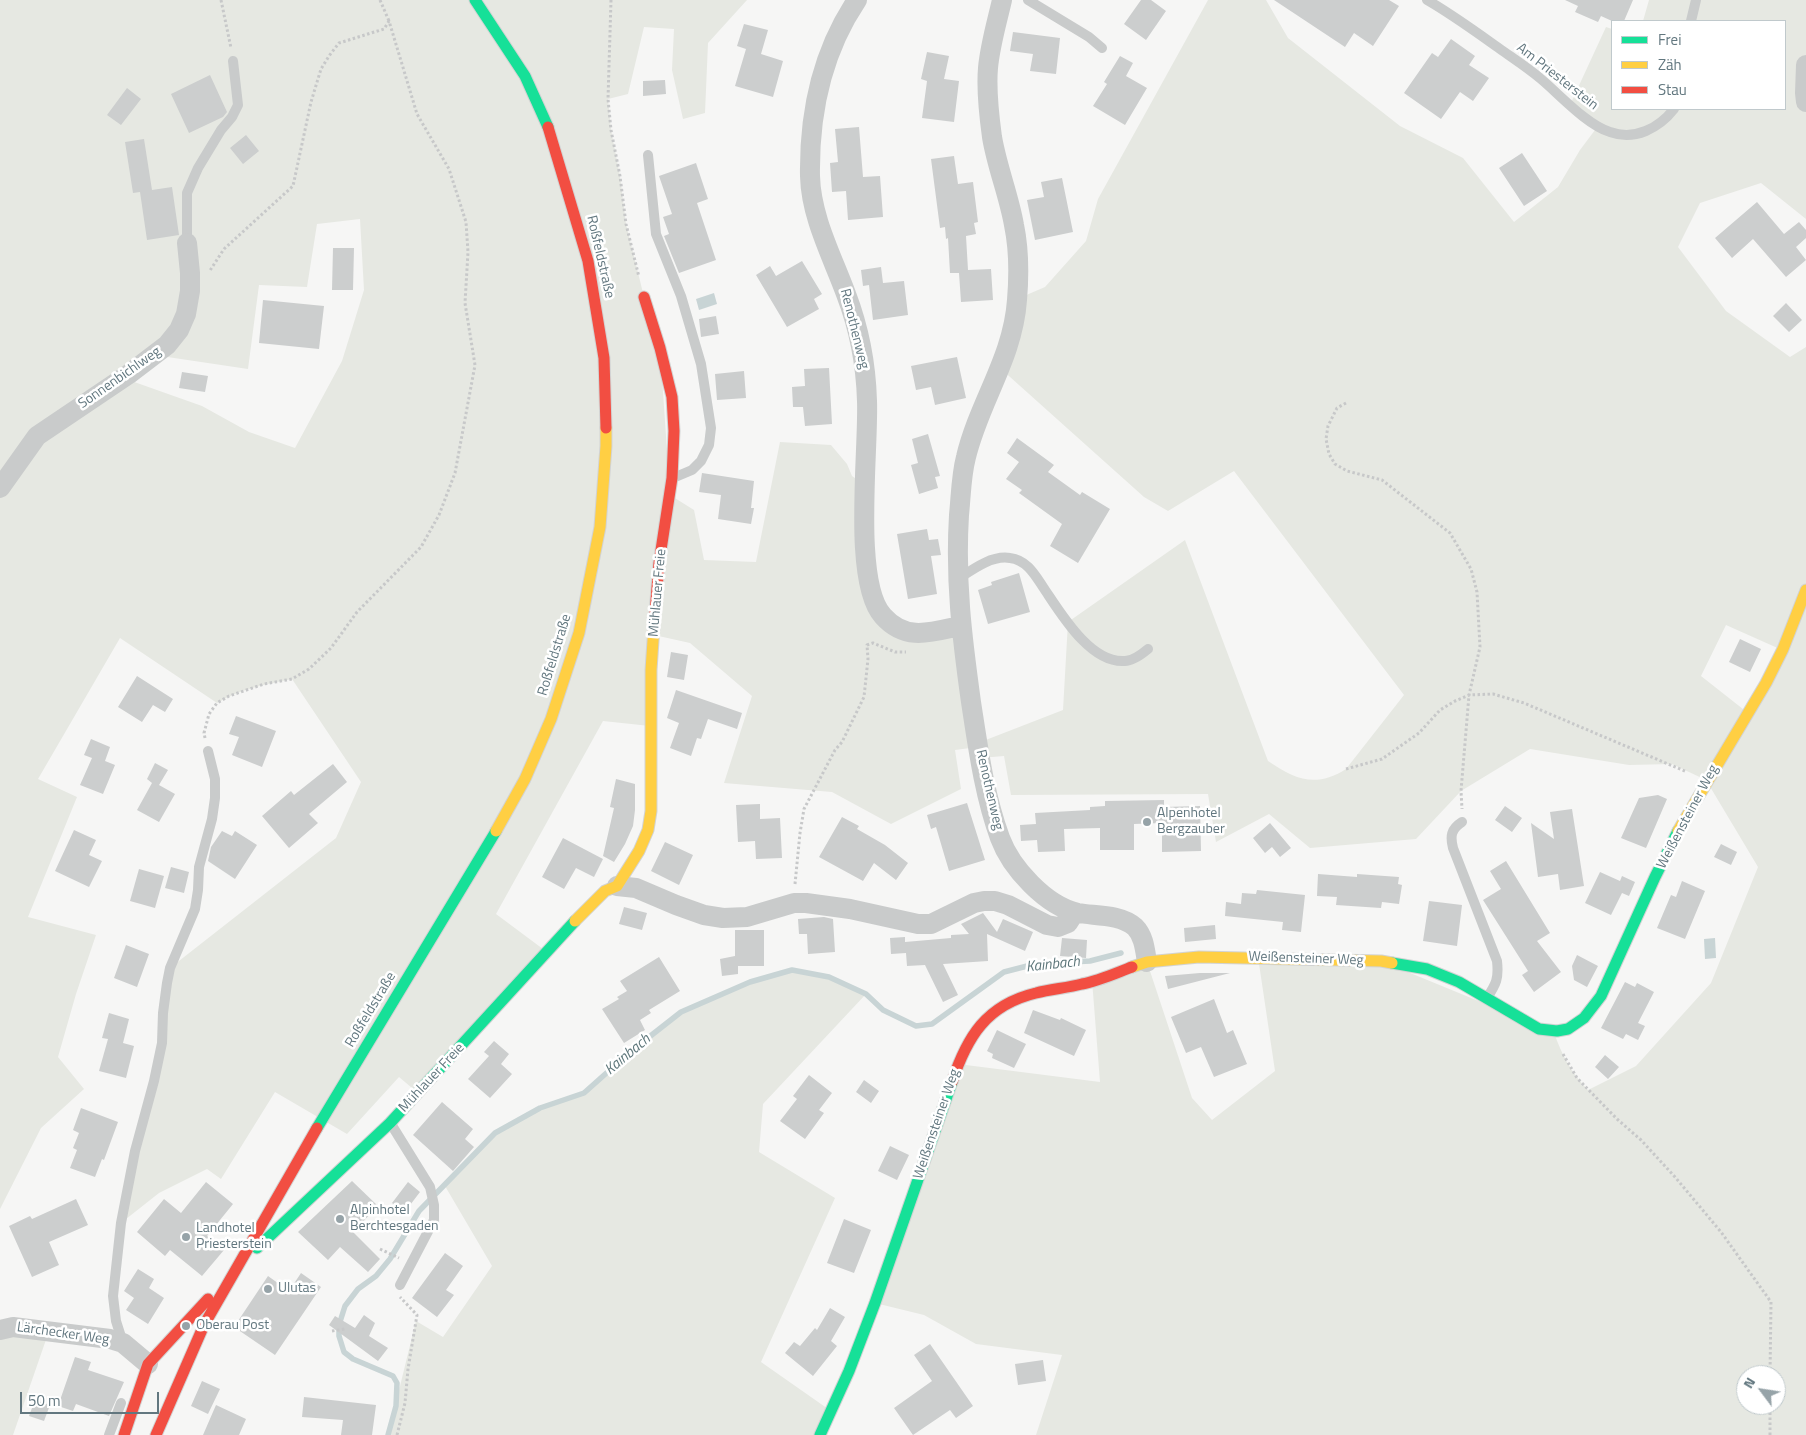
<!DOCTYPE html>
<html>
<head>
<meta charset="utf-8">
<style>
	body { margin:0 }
	#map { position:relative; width:1806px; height:1435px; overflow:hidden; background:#f6f6f5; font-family:"Titillium Web",sans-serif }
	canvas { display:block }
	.legend { position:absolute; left:1611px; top:20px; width:175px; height:90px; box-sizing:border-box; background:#fff; border:1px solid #c0c9cc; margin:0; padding:6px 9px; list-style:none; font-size:15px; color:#62777f }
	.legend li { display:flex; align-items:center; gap:10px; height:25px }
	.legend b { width:25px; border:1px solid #c0c9cc }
	.north { position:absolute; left:1736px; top:1365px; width:50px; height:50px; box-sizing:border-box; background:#fff; border:1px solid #c0c9cc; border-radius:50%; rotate:301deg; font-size:14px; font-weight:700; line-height:20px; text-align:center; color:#62777f }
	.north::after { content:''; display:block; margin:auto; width:18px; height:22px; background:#96a3a8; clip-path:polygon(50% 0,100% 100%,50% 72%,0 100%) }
	.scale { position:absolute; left:20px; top:1392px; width:139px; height:22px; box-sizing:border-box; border:2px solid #62777f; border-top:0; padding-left:6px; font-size:15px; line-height:18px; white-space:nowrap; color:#62777f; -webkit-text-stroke:4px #fff; paint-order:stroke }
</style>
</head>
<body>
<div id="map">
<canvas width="1806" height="1435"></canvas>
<ul class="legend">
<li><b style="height:6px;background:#16e098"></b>Frei</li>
<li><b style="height:6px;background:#ffcf43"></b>Zäh</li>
<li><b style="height:6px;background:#f24e42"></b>Stau</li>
</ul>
<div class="north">N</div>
<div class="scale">50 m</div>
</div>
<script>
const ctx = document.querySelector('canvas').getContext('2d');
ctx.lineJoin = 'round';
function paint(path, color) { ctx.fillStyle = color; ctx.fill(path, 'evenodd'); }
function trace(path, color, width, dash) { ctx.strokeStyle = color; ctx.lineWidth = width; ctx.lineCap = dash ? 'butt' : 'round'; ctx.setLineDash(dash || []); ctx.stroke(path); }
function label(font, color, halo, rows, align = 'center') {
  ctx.font = font + ' "Titillium Web",sans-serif'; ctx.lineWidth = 5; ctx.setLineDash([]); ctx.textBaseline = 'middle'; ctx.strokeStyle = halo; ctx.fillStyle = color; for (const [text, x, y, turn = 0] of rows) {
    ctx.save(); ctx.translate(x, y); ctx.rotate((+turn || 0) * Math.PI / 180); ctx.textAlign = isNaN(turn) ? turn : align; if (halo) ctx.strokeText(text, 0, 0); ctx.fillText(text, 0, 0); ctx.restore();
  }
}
paint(new Path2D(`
	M0,0H747L708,43L705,113L683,119L672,70L674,29L644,27L628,94L608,99L611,130L620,176L626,224L644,297L660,348L670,495L694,510L704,560L756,562L780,442L831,445L847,464L852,476L865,485L868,575L898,628L960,626L978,743L1063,710L1068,622L1185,540L1268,761C1296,780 1316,788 1346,769L1404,695L1234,471L1168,511L1144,497L1000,368L1017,299L1045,287L1086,241L1098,199L1208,0H1266L1288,38L1400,126L1463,158L1514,222L1558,187L1580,150L1598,126L1570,105L1606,27L1612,29V109H1785V21H1643L1649,0H1806V219L1761,183L1700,203L1678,247L1726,311L1790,357L1806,347V1435H1036L1062,1355L976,1344L924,1315L875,1303L958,1064L1100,1082L1092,980L1147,962L1192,1098L1212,1120L1275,1071L1258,957L1381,961L1554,1032C1561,1054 1572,1074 1588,1090L1636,1066L1711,983L1758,867L1706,780L1672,764L1629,765L1530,749L1461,791L1416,839L1310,848L1269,814L1216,842L1208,794L1011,795L1004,756L980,758L978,747L955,750L961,789L891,824L832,792L724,783L752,696L690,643L654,635L650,726L603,721L496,914L547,952L418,1093L399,1077L347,1134L275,1092L221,1179L207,1169L159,1193L121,1223L154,1081L170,968L336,838L361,782L292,679C266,684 240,689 217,703L120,638L38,779L77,797L28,917L96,935L76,994L58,1057L84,1089L41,1128L0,1209ZM360,219L364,290L342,361L295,448L249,432L202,406L123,378L154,355L248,369L259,285L307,287L317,224ZM1726,625L1782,650L1748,713L1701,676ZM1746,1375H1776V1405H1746Z
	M792,970L829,977L866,994L763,1104L759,1152L835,1198L761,1362L831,1411L820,1435H388L416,1321L443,1337L492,1266L445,1186L495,1133L540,1108L584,1093L630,1052L681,1012L750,982Z
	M0,1324L49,1331L13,1435H0Z`), '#e6e8e2');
paint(new Path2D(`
	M714,293L717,304L699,310L696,299Z
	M1715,938L1716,958L1705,959L1704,939Z`), '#c8d4d5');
trace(new Path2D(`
	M388,1435L396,1406L397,1383L393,1376L353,1359L344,1352L339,1336V1325L345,1306L358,1289L376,1276L390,1259L419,1211L495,1133L540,1108L584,1093L630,1052L681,1012L750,982L792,970L829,977L866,994L883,1010L916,1026L932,1024L1004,972L1035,964L1090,961L1121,953`), '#c8d4d5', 5.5);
paint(new Path2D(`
	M1141,0H1151L1166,11L1146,40L1124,24Z
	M1274,0H1389L1399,6L1373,46L1354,33L1345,47Z
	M1565,0H1633L1624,21H1612L1601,16L1598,22L1575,12L1578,6Z
	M744,24L768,30L761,54L783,61L773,97L735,86L746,49L737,46Z
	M1013,32L1060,38L1056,74L1030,71L1033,54L1010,51Z
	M1451,39L1475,56L1469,65L1489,78L1473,101L1460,92L1441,119L1404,93L1432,53L1438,57Z
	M927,52L949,56L944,79L959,81L954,122L922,118L927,81L921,79Z
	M1120,56L1133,63L1126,76L1147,88L1125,125L1093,106L1107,84L1104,82Z
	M210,75L227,112L223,117L189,133L171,94Z
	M665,80L666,94L643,96V81Z
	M127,88L141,99L121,125L107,115Z
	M859,127L863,177L880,176L883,217L848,220L846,191L832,192L830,163L838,162L835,129Z
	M246,135L259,151L243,164L230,148Z
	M144,139L152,190L172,187L179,235L147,240L140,192L147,191L133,193L125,142Z
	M1522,153L1547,191L1524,206L1499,168Z
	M954,156L958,184L973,182L978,222L974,223L976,234L966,236L968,270L991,269L993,300L961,302L959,273H950L948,238L946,239L945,227L940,228L931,159Z
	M696,163L708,199L697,203L716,260L679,273L664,236L669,234L663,217L672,214L659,176Z
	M1062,178L1073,232L1035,240L1027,200L1044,197L1041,182Z
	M1757,202L1784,234L1799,222L1806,230V238L1796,247L1806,260L1786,277L1753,239L1732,258L1715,238Z
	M333,248H354L353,290H332Z
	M802,261L822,294L814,299L819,309L787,327L756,275L770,266L776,276Z
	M881,267L883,283L904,281L908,315L873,320L869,285L863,286L861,270Z
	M263,300L324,306L319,349L259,343Z
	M1786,303L1802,320L1789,332L1773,316Z
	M716,316L719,334L701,337L699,319Z
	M957,357L966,398L935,405L931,387L916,390L911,366Z
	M829,368L832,424L805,426L803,407H793L792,387L805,386L804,369Z
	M744,371L746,398L717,400L715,374Z
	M182,372L208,376L205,392L179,388Z
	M928,434L940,476L935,477L938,488L919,494L911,465L918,463L912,439Z
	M1017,438L1054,465L1048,472L1080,495L1082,492L1110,509L1078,563L1050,546L1062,524L1019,493L1022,490L1006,479L1019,462L1007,453Z
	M702,473L754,481L751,508H754L751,524L718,519L721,495L699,492Z
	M927,529L929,540L938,539L941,555L931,556L937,594L908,599L897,534Z
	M1019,573L1030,612L988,624L978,590L992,585L991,582Z
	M1740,639L1761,649L1750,672L1729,662Z
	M671,652L688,655L684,680L667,677Z
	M137,676L173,699L165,712L153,705L142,722L118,707Z
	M676,690L742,713L737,729L708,719L701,739L697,738L691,756L670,748L679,723L667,718Z
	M236,716L276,731L262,767L232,755L239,737L229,734Z
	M91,739L110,747L105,761L115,765L103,794L80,785L92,758L84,755Z
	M155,763L168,770L159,785L175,794L159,822L137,810L152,783L147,779Z
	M333,764L347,782L309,814L318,823L289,848L262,816L291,791L294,795Z
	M616,779L635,784V810L633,826L625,844L614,862L603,856L614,808L610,807Z
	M1658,795L1667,799L1646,848L1621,838L1639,798Z
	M1164,800V807L1200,806L1201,851L1162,852V823L1134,824V850H1100V828L1064,829L1065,851L1038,852L1037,840L1021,841L1020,825L1036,824L1035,813L1090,810V807L1105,806V801Z
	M967,803L985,860L949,871L936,827L931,829L927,815Z
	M760,804V819L780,818L782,858L756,859L755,841L738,842L736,805Z
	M1505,806L1522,818L1512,832L1495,820Z
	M1572,809L1584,886L1560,890L1558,874L1538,877L1531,823L1554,839L1550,812Z
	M842,817L859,826L857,829L885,845L908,863L896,880L874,863L863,881L819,857Z
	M1270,823L1291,848L1280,857L1272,847L1265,853L1253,838Z
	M74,830L96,840L89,855L102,861L89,887L55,871Z
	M222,831L232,836L235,831L257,845L235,879L208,861L211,847Z
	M563,838L603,859L594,877L576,868L564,889L542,877Z
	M665,842L693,855L679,885L651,871Z
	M1721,844L1737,852L1731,865L1714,857Z
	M1506,861L1550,933L1537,941L1561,972L1534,992L1522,975L1528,971L1483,900L1501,889L1490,871Z
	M171,867L189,872L184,893L165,888Z
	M139,869L164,876L155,908L130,901Z
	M1600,872L1620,881L1622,876L1635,882L1629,896L1622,893L1611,915L1585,903Z
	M1318,874L1357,877V874L1399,877L1398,884L1402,885L1399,904L1382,902L1381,908L1336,905L1337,897L1317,896Z
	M1682,881L1705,891L1685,939L1657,928L1671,895L1676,897Z
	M1257,890L1305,895L1301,932L1282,930L1283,922L1225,916L1226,902L1241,904L1242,893L1256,894Z
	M1429,901L1462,905L1457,946L1423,941Z
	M624,907L647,913L642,930L619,924Z
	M983,913L997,932L1003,919L1033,932L1025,951L987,934L988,961L943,964L958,995L943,1002L925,965L907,966L906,953L891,954L890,938L905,937V942L951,938V935L969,934L961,924Z
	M824,917L833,919L835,952L808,954L807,934H799L798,919Z
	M1215,925L1216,939L1185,942L1184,928Z
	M735,930H764V966H738V974L722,976L720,959L735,956Z
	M1062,938L1087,940L1086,958L1060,956Z
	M126,945L149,954L137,987L114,978Z
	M1577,955L1598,966L1587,987L1574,980L1572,966Z
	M659,957L680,991L649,1010L651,1013L640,1020L645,1030L624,1043L602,1009L619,999L617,997L627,991L620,981Z
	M1200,973H1230L1168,989L1165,976Z
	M1625,982L1635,987L1637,983L1654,992L1638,1023L1645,1026L1638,1040L1626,1034L1623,1039L1601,1028Z
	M1214,999L1227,1033L1233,1030L1247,1064L1214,1077L1201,1047L1186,1053L1171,1017Z
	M1033,1010L1060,1020L1061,1018L1086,1030L1074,1056L1024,1033Z
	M109,1013L129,1019L123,1043L134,1046L126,1078L99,1071L108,1039L102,1038Z
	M997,1030L1026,1044L1014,1068L992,1058L993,1054L987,1051Z
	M494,1041L509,1054L501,1064L512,1074L490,1098L468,1079L489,1056L484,1052Z
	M1605,1055L1619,1067L1608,1079L1595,1067Z
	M809,1075L832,1093L819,1110L824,1113L805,1139L780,1121L797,1099L793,1096Z
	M864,1080L879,1091L871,1103L856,1092Z
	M442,1102L473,1129L465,1139L474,1147L453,1171L413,1135Z
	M81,1108L118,1122L104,1160L102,1159L95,1177L70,1168L77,1150L73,1148L79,1133L73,1130Z
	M890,1146L909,1155L897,1180L878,1171Z
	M352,1181L378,1206L353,1232L380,1259L368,1272L340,1247L328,1260L298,1232Z
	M206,1182L233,1204L207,1236L224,1250L202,1276L170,1250L165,1256L137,1232L164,1199L181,1213Z
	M408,1182L420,1192L404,1213L392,1203Z
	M76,1199L88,1225L49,1242L59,1265L32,1277L9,1226L30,1216L32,1219Z
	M844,1219L871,1230L854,1273L827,1263Z
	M445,1253L463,1266L446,1290L454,1295L437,1317L412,1298Z
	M138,1269L154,1279L149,1288L164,1298L148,1324L126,1310L134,1298L124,1291Z
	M301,1273L321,1287L275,1355L234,1327L268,1276L289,1291Z
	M830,1308L845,1317L831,1341L837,1346L813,1376L785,1353L794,1342L800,1346L815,1328L817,1330Z
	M364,1315L375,1323L369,1336L388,1348L378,1361L329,1325L335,1316L355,1328Z
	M930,1344L973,1406L956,1418L950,1410L913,1435L894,1408L932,1381L914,1355Z
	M75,1357L91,1362L88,1370L124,1382L109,1416L76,1404L73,1411L58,1406Z
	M1043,1360L1046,1381L1018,1385L1015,1364Z
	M202,1381L220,1389L208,1414L191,1406Z
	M304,1397L376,1405L372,1435H341L343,1420L302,1417Z
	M35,1400L50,1405L44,1421L29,1416Z
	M216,1405L246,1419L239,1435H203Z`), '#cccece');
const fast = new Path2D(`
	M475,0L525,76L548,127
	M1392,963L1427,969L1459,982L1539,1029L1557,1031L1568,1029L1584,1018L1601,996L1655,877L1678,831
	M317,1128L496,831
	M257,1248L390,1123L575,921
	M820,1435L849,1371L875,1303L952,1082`);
const slow = new Path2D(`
	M496,831L525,779L551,719L579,633L600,527L606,446V428
	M1678,831L1766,683L1783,649L1806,590
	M575,921L605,891L617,886L639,851L648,830L651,811V670L654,626
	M1132,967L1147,962L1199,957L1381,961L1392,963`);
const jam = new Path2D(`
	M548,127L588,261L604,358L606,428
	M644,297L660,348L672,397L674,431L672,478L659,563L654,626
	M952,1082C967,1037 986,1005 1036,993C1051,989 1067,988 1082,984C1099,981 1116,973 1132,967
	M124,1435L148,1364L208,1299
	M156,1435L204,1325L317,1128`);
trace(fast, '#d2d3d3', 13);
trace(slow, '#d2d3d3', 13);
trace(jam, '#d2d3d3', 13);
trace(new Path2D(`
	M221,0L231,48
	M380,0L389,21
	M611,0L608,99L611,130L620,176L626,224L639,277
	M1346,403L1337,408L1328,426L1326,439L1329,454L1335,464L1347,471L1382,480L1450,533L1471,569L1477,592L1480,647L1469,695L1461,791L1462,809
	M205,738L204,733L209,714L217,703L229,696L264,684L292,679L309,669L331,648L357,612L421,547L439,515L455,473L475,365L465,303L468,252L466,222L449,169L417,114L389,21L384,29L339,43L329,56L321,69L311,102L293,186L224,249L209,272
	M1346,769L1382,759L1419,733L1440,710L1455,701L1469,695L1493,694L1524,703L1687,772
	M795,884L800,833L804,809L835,750L842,742L864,697L868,659L867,645L873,643L895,652H906
	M1563,1054L1577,1078L1617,1119L1641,1140L1675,1177L1721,1232L1771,1302L1770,1375
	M380,1249L399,1258
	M332,1331L345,1329
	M397,1435L405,1403L408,1369L417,1315L400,1297
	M1770,1435V1405`), '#c7c8c9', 3, [2.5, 2.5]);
trace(new Path2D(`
	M1028,0L1089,37L1102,48
	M1427,0C1453,15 1476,32 1500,49C1514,59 1528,68 1541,79C1560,95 1587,125 1610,132C1635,141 1659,128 1674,109
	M1691,21L1696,0
	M648,155L656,234L681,296L701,364L711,428L709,445L701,461L692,470L673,478
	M187,243V193L198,168L221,130L232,117L238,105L233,61
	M958,579C973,569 992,555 1010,558C1027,560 1035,575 1043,587C1060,612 1090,664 1125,661C1132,661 1142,654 1148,649
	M1462,822C1451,829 1450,836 1453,848L1497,961C1499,979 1496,984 1487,998
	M391,1124L430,1187L434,1205V1220L400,1285
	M123,1343L116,1321L113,1296L121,1223L135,1151L154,1081L162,1043L163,1013L167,983L170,968L195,909L198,890L199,867L212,819L215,798V779L208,751
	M109,1435L121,1403`), '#c9cbcb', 10);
trace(new Path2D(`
	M857,0C822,52 809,113 810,176C811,217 832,256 846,294C859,328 866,365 867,401C869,449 852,582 883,616C906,642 932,632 960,626
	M1002,0C997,22 990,45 988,68C986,91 989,115 992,137C997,167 1009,196 1014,225C1019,249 1019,276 1017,300C1013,358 979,402 966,457C961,476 961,496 959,515C955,581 962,637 971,702C978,747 984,794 1000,838C1011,868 1046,906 1078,913C1096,916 1120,914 1135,927C1144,936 1145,950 1147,962
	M1806,65L1805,93L1806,102
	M0,488L37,436L129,374L167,345L179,330L186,314L190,291V273L187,243
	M617,886L636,888L676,905L704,915L723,918L747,917L794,903H806L850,909L918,924H931L974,903L984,901H995L1008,905L1047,925L1058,927L1068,923L1075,912
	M0,1330L13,1327L110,1339L123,1343L148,1364`), '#c9cbcb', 20);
trace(fast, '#16e098', 11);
trace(slow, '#ffcf43', 11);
trace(jam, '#f24e42', 11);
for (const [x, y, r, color] of [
	[1147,822,5,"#96a3a8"],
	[340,1219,5,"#96a3a8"],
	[186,1237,5,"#96a3a8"],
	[268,1289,5,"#96a3a8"],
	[186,1326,5,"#96a3a8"]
]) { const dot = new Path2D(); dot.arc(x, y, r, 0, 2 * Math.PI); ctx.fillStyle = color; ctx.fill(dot); trace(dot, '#fff', 2); }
label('14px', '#62777f', '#fff', [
	["Am Priesterstein",1557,77,38],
	["Roßfeldstraße",600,257,77],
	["Renothenweg",854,329,76],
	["Sonnenbichlweg",120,378,-35],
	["Mühlauer Freie",658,593,-85],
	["Roßfeldstraße",555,655,-73],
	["Renothenweg",989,790,77],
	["Weißensteiner Weg",1688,817,-62],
	["Weißensteiner Weg",1306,959,2],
	["Roßfeldstraße",371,1010,-59],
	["Mühlauer Freie",432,1078,-47],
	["Weißensteiner Weg",937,1124,-71],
	["Lärchecker Weg",63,1334,8]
]);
label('14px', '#62777f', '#fff', [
	["Alpenhotel",1157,814],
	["Bergzauber",1157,830],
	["Alpinhotel",350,1211],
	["Berchtesgaden",350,1227],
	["Landhotel",196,1229],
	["Priesterstein",196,1245],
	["Ulutas",278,1289],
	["Oberau Post",196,1326]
], 'left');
label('italic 15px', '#5d767a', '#fff', [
	["Kainbach",1053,965,-6],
	["Kainbach",628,1055,-40]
]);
</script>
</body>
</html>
